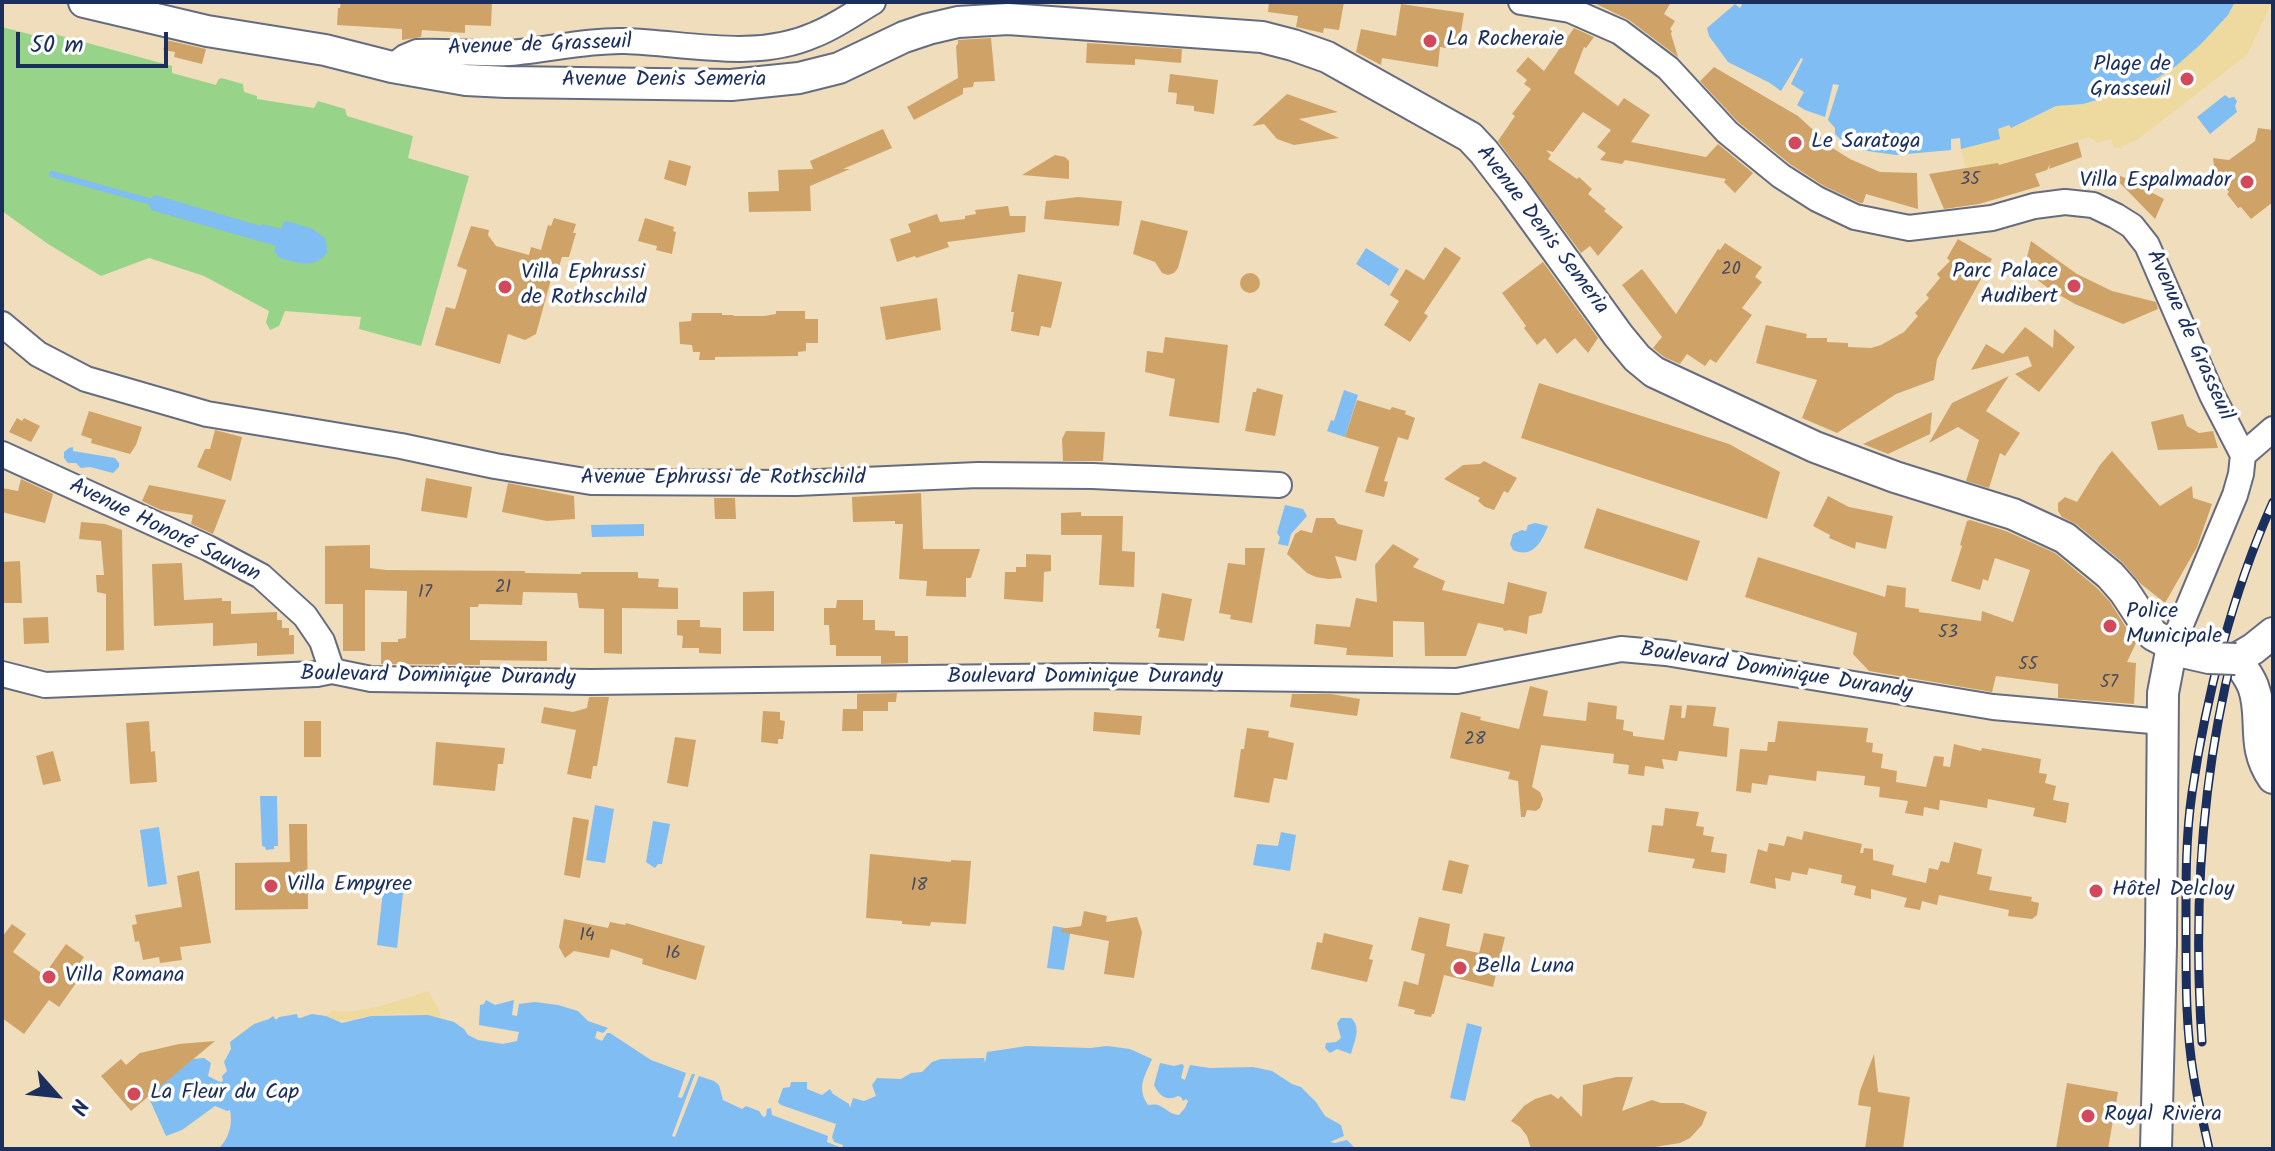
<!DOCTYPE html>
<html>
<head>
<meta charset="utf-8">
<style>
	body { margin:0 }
	#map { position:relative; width:2275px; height:1151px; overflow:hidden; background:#f0ddbc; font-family:Kalam,sans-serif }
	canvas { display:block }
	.frame { position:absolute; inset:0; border:4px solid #1b2f5e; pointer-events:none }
	.north { position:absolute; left:16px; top:1055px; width:80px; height:80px; -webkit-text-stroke:6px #fff; paint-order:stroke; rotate:117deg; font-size:22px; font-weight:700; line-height:32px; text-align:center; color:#1b2f5e }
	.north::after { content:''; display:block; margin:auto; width:28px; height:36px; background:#1b2f5e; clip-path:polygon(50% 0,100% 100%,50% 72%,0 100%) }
	.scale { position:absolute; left:16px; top:32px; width:152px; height:36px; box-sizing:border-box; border:4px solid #1b2f5e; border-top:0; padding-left:10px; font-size:24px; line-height:28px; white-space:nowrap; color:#1b2f5e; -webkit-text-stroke:6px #fff; paint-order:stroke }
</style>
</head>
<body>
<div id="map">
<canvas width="2275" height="1151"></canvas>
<div class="frame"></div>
<div class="north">N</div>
<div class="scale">50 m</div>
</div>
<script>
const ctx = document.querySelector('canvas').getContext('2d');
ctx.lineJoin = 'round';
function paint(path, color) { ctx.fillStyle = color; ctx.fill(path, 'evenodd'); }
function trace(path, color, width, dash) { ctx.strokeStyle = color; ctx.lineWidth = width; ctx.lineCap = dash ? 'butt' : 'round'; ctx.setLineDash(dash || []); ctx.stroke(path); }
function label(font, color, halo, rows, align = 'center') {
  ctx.font = font + ' Kalam,sans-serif'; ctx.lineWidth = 7; ctx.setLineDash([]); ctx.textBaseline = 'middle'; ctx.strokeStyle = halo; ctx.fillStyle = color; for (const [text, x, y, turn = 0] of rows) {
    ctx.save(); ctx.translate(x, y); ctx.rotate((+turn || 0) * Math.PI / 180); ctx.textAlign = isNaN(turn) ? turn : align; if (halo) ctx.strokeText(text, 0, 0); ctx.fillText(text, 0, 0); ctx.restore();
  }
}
paint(new Path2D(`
	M2,27L48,39L51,33L172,66V73L216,85L218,80L221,78L243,84L244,92L257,96V99L314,108L318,101L345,109L347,116L413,136L408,158L469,176L421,346L359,329L361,317L285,311L279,326L270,330L266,322L269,311L204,276L149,258L101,276L48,244L2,211Z`), '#97d489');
paint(new Path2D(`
	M2235,2H2272L2247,55L2137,140L2122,146V150L2118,147L2114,148L2111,139L2097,143L2089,137L1994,166L1966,169L1961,149L1999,139L1997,129L2009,125L2020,124L2044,110L2056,106L2083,104L2109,95L2176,66L2228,15Z
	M428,991L438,1008L441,1018C420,1013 392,1013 370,1016C350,1019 346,1025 326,1016L333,1010C357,1016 404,999 428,991Z`), '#eeda9e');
paint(new Path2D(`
	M1740,2H2235L2228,15L2201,44L2176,66L2145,86L2083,104L2056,106L2011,128L2009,125L1998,129L2000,139L1961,149L1960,138L1951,139V150L1896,155L1853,149L1857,136L1853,135L1848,147L1835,134V128L1828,120L1839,85L1833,84L1825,117L1805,110L1797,105L1804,92L1791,84L1803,59L1801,58L1781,91L1770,83L1728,62L1709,36L1707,28L1735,4L1740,8L1742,5Z
	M2225,95L2229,98L2234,97L2237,101L2235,106L2237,112L2210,134L2197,117Z
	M155,195L261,226L262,224L281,229L284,222L287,221L313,229L326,239L327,252C315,271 295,262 277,257V254L274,252L276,246L151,210L148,201Z
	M1366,248L1399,269L1389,286L1356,264Z
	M1344,390L1358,395L1345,437L1327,431L1331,420L1334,421Z
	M73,447V451L115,458L119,463V467L113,473L90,467L81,468L76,463H68L64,458V452L69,448Z
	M1285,505L1303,509L1307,516L1291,534L1288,546L1278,544L1280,537L1277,533Z
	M1535,523L1548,526C1542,542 1532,559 1513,550L1510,544L1513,534L1522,530L1526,531L1528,525Z
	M644,524V536L592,537L591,525Z
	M260,796H277L278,846H274V849L266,850L265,847L262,846Z
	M595,805L614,809L605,863L586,860Z
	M653,821L670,824L662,864H658L655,868L646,862Z
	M159,827L167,884L148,887L140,830Z
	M1281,832L1296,835L1290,871L1253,865L1257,844L1278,846Z
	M383,891L403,893L397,948L377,945Z
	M1053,926L1071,929L1064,970L1047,968Z
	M486,1000L495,1005L514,1000L512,1015L517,1016L519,1004L535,1002L558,1005L578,1011L588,1021L608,1028L603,1033L597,1031L595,1038L602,1041L607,1033H610L651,1060L686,1073L678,1097L682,1098L692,1074H695L672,1136L675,1137L699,1076L714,1081L719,1085L723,1100L742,1109L746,1106L759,1111L763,1117L766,1116L767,1109L771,1108L772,1115L828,1136L827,1142L842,1148L843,1145L834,1142L832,1137L836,1124L781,1105L778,1102L783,1088L790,1087L791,1082H807V1089L822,1095L830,1089L833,1094L849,1104L850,1108L853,1098L864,1101L876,1096L872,1085L877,1078L901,1079L911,1073L922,1072L932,1062L941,1059L984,1058L985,1063L987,1052L1027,1046L1090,1048L1107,1046L1130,1049L1152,1059C1145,1076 1136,1088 1148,1105C1151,1105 1155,1104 1158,1105C1166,1108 1169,1114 1179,1115L1185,1108L1188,1101L1186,1099L1183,1101L1181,1097L1178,1096C1166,1102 1159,1095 1154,1085L1160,1063L1174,1066L1182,1064L1184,1066L1181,1078L1185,1080L1190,1065L1210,1068L1253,1067L1272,1071L1292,1084L1301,1087L1316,1102L1325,1116L1341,1125L1344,1136L1330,1142L1335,1143L1347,1140L1356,1149H218C229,1139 233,1124 230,1110L227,1111L215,1106L182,1130L166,1136L148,1096L193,1059L204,1058L211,1063L208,1076L220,1082L223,1081L222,1076L227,1071L224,1062L231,1049L230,1042L254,1024L269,1019L273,1016L276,1020L279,1017L297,1014L298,1018H300L312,1014L326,1016L342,1023L371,1016L428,1015L454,1022L464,1029L468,1035L478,1040L503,1044L517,1041L519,1032L479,1025L480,1005L484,1004Z
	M1341,1018H1351C1362,1027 1354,1042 1351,1054L1337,1049L1330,1053L1325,1048L1326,1043L1336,1042L1341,1038L1337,1023Z
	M1467,1023L1482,1027L1465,1101L1450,1098Z`), '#7fbdf3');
trace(new Path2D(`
	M52,174L148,201`), '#7fbdf3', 6);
paint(new Path2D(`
	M341,2H492L491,26L465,25V33L422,30L421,37L402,40V29L337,25L338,8H340Z
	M1269,2H1344L1339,30L1324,28L1323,33L1296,27L1298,16L1268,12Z
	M1592,2H1671L1664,14L1675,21L1670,29L1672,31L1671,34L1678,57L1629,20Z
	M1401,4L1464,13L1459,45L1453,49L1440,47L1438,67L1382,58L1381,65L1356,52L1361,29L1396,36Z
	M1574,28L1594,37L1586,48L1584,47L1574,73L1618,106L1624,98L1650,115L1631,142L1706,157L1718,144L1753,173L1735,193L1724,182L1726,179L1625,160L1622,164L1600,160L1606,153L1597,147L1611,130L1583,112L1553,152L1546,150L1551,155L1548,159L1577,179L1579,177L1592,189L1588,194L1606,209L1604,211L1623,227L1598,256L1590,246L1581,253L1498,141L1515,116L1512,114L1531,89L1524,84L1527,80L1516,71L1528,57L1544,71Z
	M991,38L995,81L974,82L973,87L963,88V94L914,120L907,107L958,78L956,46L958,44V40Z
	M166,40L206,49L202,64L174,57L175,52L163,50Z
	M1087,43L1182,49L1181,63L1135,59V65L1086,63Z
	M1714,67L1798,116L1834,149L1850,159L1880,172L1917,173L1918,209L1866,194L1863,203H1860L1824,186L1790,164L1737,121L1700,81Z
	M1170,74L1218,80L1214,114L1194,111V106L1176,104L1177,93L1168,92Z
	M1287,94L1338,112L1299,119L1339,138L1294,145L1277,139L1264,124L1252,126Z
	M2258,128L2273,130V202L2251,219L2241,207L2238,208L2227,194L2229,192L2215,173L2213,158L2229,160L2255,141Z
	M883,129L892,148L843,169H850L810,186L811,211L749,212L748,192L779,191L778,170L813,169L810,161Z
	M2078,142L2082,157L2049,169L2050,164L2047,170L2035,174L2040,186L1979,204L1944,209L1929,174L1998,163L1999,165Z
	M1055,155L1065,157L1069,161V179L1022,175Z
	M669,160L691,166L686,186L664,179Z
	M2141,170L2145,189L2164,199L2155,219L2119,182L2121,181L2115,175L2116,174L2125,178Z
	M1078,197L1122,201L1119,226L1044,219L1046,201Z
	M1008,206L1010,216H1026L1025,232L947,242L949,247L916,258L915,256L897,262L890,239L911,232L908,224L937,214L940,222L965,219V216L976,214L975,210Z
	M554,218L576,224L573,233H576L569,257H562L557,273L553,272L536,334L525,340L508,334L500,364L435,345L446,307L455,309L467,270L457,266L471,226L489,230L488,235L496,246L529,255L531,247L541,250L548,225L551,226Z
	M645,218L674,227L673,231L676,232L672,254L656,250L657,246L638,241Z
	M1141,220L1188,231L1178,268L1174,273L1168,275L1162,273L1155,262L1133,254Z
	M1958,239L1992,259L1937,359L1934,380L1896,394L1837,433L1802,418L1817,380L1756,363L1766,325L1807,334L1806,338H1827V342L1848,343V347L1871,348L1881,345L1904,332L1918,316L1915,313L1929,298L1926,295L1940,278L1937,274L1950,261L1947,258Z
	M2031,241L2077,274L2112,291L2156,302L2158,309L2123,324L2075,304L2049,289L2024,269Z
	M1725,243L1762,267L1755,277L1762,282L1742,308L1752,315L1716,363L1710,359L1705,366L1687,354L1680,364L1664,357L1653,348L1662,337L1622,285L1642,269L1676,314L1718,249L1720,250Z
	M1445,247L1461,258L1424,313L1428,316L1410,342L1384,325L1399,301L1390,295L1406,269L1424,280Z
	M1543,262L1598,338L1588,353L1575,338L1557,354L1545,338L1537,345L1524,328L1526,326L1502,293Z
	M1240 283a10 10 0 1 1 20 0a10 10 0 1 1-20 0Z
	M1018,274L1062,282L1051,328L1041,326L1039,336L1011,331L1014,312H1011Z
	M937,298L941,330L886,340L880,307Z
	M776,311H805V319H818V343H806V351L798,352V356L715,357V360H699L700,352H693L692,345L680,344L679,322L691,321L692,313H722V315H733L734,316H764L776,314Z
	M2025,327L2053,348L2054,329L2075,347L2039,392L2015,374L2032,366L2028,356L1971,370L1986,344L2003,354Z
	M1165,337L1228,345L1219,423L1169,416L1175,379L1145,372L1147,351L1163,353Z
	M2009,376L1986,411L2020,433L2005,456L2000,453L1989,488L1966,481L1979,440L1958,427L1929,443L1952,403Z
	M1539,383L1729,444L1780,472L1767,519L1521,438Z
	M1257,388L1283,395L1275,436L1245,431L1253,392H1256Z
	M1357,400L1390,410L1392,407L1406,411L1405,414L1415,418L1408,440L1398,437L1384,481L1388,482L1384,497L1365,492L1379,447L1345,437Z
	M89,411L142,427L136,445L130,454L91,443L92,439L81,435Z
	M1932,412L1930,434L1888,454L1863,444Z
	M2183,414L2187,426L2199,433L2213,431L2218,448L2158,450L2151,422Z
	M17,418L22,421L24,418L40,426L31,442L9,432Z
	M215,430L242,437L231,481L197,467L205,449H210Z
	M1066,431L1105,432L1103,461H1063L1062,439Z
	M2112,451L2160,506L2192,486L2193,498L2212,504L2197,547L2165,603L2141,584L2121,561L2076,524L2062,517L2058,511V503L2065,497L2077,502L2100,465Z
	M1484,461L1517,478L1508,493L1504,491L1494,510L1485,507L1478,501L1480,498L1444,479L1463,465L1480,464Z
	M426,478L472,487L467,518L421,511Z
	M21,479L53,494L45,523L2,512V488L18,491Z
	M508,483L574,496L575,519L547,521L502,512Z
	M149,485L226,500L213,534L191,524L193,515L161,510L142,501Z
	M921,493L923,549H980L971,578H966V597L926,596L927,581L899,579L903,524H895V521L853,522L852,497Z
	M1828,496L1849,507L1893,516L1886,549L1856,542L1855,549L1829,538L1830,535L1813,526Z
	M714,498H735L736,519H715Z
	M1597,508L1700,541L1687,581L1584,548Z
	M1081,512V516H1123L1122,551L1135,552L1134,587L1099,585L1102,535H1061V513Z
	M1316,518H1334L1338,524L1363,530L1356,561L1335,556L1342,578L1328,579L1316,577L1307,573L1287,554L1295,534L1301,530L1312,533Z
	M1970,520L2006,531L2055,553L2097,588L2110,602L2136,643L2127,662L2136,663L2134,704L2058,698V684L1996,676L1992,692L1869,671L1853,654L1857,633L1745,597L1758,557L1885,597L1887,585L1906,588L1905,607L1919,609V612L1981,621L1982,611L2013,622L2030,570L1995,558L1988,581L1983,579L1980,590L1951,581L1962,546L1960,545L1967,521Z
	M81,522L105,524L122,530L124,650L106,651V594L97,592L96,575H104L101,541L79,539Z
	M1393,544L1419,559L1413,567L1445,581L1442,590L1504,604L1508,582L1547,592L1542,613L1529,616L1527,634L1510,630L1504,631L1503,628L1478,623L1466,656H1425L1424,622L1393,621V657L1346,655L1347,648L1314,644L1316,624L1350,627L1356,598L1377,602L1375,565Z
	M370,545V568L386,570L525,571V573L581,574V572H638V578L659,579L658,587L678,588V609L622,608V654L604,653V609L579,608L577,593L523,592L522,605L479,604L478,607H470V640L547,641V661L480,660V665L381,664V642H398V639L406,638L407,591L365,590V651H343V604H325V546Z
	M1245,548H1265L1252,623L1230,619L1231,615L1219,613L1228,563L1245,565Z
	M1026,554L1051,555V571L1044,572L1043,602L1004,599L1005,572H1016V567H1026Z
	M20,561L22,603H2V562Z
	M182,563L184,600L222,598V601H231V614L277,612V620H282V628H289V635H294V654L257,656V643L213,646V623L154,626L152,564Z
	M774,591V631H743V592Z
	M1162,593L1192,599L1184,641L1158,637L1160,629L1156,628Z
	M837,600H863V620H875V630L895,631V636H908V663L881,664V656H836V645H830L829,625H824V608H836Z
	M48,617L49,643L24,644L23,618Z
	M677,620H700V627L721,628V654L699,653V648H682L683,636L677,635Z
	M1530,686L1548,691L1543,716L1586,721L1588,702L1617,706L1616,719L1624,720L1623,730L1633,732V736L1664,740L1670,705L1682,706L1681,718H1685L1687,705L1716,707L1713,726L1729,728L1727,757L1679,751L1677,761L1662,759L1664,769L1645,766L1644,776L1628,774L1629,765L1613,763L1614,754L1541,745L1532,787L1540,792L1543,799L1540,808L1536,811L1527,810L1525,817H1521L1518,781L1508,779L1510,772L1450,758L1461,712L1481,717L1480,720L1519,729Z
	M897,693L896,702H888V711H863V731H842L843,709H857V694Z
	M1292,694H1331L1360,699L1357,716L1290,707Z
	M589,697H609L597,766H593L591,779L567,774L576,730L541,723L544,707L573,712L587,708Z
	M763,711L780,712V720L785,721L783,739H778V744L761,742Z
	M1094,712L1142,716L1140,735L1093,731Z
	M149,721L151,752L155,751L157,782L130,784L126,723Z
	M304,721H321V757H304Z
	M1778,721L1868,728L1866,742L1873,743L1872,752L1883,754L1881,768L1897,771L1896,782L1926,787L1934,756L1944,757L1943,766L1950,767L1954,744L1981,751L1982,748L2041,759L2039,773L2047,774L2045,783L2056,786L2053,800L2069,803L2066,823L2033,816L2035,808L1988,799L1987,808L1940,800L1939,810L1924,807L1923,816L1905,813L1908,801L1879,797L1880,787L1864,785L1865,776L1817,771L1816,781L1769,775L1767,785L1752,783L1751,793L1736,791L1740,749L1767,751L1768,742H1775Z
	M1247,728L1269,731L1268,737L1294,743L1287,780L1274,778L1269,803L1234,797L1241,749H1244Z
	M675,737L696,740L688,787L667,783Z
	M436,742L505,748L503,764H498L495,791L433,785Z
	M53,751L61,781L43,785L36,756Z
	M1665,808L1699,812L1696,826L1704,827L1703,835L1714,837L1711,852L1727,854L1725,873L1692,868L1695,859L1648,852L1652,825L1663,826Z
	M573,817L589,820L580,878L564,875Z
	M289,824H307L308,909L235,910V863L290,862Z
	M1804,831L1862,844L1860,853H1863L1864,848L1873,849V860L1894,865L1892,875L1926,883L1929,868L1938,870L1941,861L1949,863L1954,842L1982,849L1977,874L1992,877L1989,890L2032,897L2031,901L2039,903L2037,915L2032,919L2008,916L2009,910L1939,895L1937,905L1922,901L1920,910L1904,907L1907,898L1871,889V899L1854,895L1856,886L1841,883L1842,875L1809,868L1807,875L1792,872L1790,881L1775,878L1776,889L1750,883L1758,849L1767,852L1769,843L1784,846L1787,836L1802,840Z
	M870,854L951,862V860L971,861L966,924L931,922L930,926L902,924V921L866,918Z
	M1449,860L1469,865L1462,894L1442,890Z
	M199,871L211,943L180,947L182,960L160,963L159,957L143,960L139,941L135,942L132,925L137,924L135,915L182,907L177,876Z
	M1084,911L1107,916L1106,922L1137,917L1142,932L1134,978L1104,974L1109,941L1061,932V929L1081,926Z
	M1419,917L1450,924L1446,946L1479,953L1484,933L1505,937L1493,987L1444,975L1434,1014H1432L1431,1017L1414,1014L1415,1010L1398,1006L1404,981L1418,985L1425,954L1411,950Z
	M564,919L608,928L610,922L625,925L626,923L705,946L696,980L642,964L643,959L611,949L609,958L574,951L565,958L559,947Z
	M12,924L26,934L13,952L44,975L66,944L84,957L77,967L84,972L59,1007L49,1000L24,1034L2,1018V937Z
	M1324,933L1373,945L1369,959L1373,960L1367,982L1311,969L1317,942L1322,943Z
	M215,1041L131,1111L101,1076L121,1059L126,1065L140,1053L179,1044Z
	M1874,1054L1878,1092L1910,1097L1903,1149H1865L1871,1107L1858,1105L1860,1091Z
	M1616,1077H1633L1622,1111L1652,1100L1661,1103H1683L1707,1112L1702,1125L1690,1138L1680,1143L1642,1149H1531L1527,1136L1520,1127L1511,1121L1524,1106L1535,1099L1551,1094L1558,1099L1561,1096L1582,1117L1583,1085Z
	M2067,1083L2118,1092L2108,1149H2056Z`), '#cfa368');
const minor = new Path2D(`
	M1521,2L1570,10L1620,32L1668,68L1727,132L1781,176L1817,199L1855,217L1909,228L1992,218L2034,206L2065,202L2093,205L2116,216L2132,226L2147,245L2212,395L2243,455L2241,474L2235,495L2172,646
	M392,67L405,57L417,52C447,51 479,54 509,53C548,50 586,40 625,41C687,43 755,61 814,35C835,27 854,13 873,2
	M2,324L38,354L86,379L207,414L401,446L495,466L591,482L796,483L978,475L1093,476L1279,485
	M2,454L208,548L261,576L305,616L322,641L332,671
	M2243,455L2273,429
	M2,674L45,685L317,674L332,671L371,679L591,682L1091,676L1457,681L1621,649L1666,653L1993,707L2163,722`);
const major = new Path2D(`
	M84,2L207,31L325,50L392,67L466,80L506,82L731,85L799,78L839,68L904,37L928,29L958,22L1008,19L1262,37L1293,45L1327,57L1470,137L1484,152L1514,191L1618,335L1637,358L1654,372L1815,447L1895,477L2013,514L2065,538L2110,575L2124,591L2153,635L2187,653
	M2273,633L2253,649L2236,659C2242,667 2249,676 2253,686C2265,718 2250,745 2273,778
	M2156,1149L2161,944L2163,693L2172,646`);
trace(minor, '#666c7f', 28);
trace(major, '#666c7f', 34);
trace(minor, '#fff', 24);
trace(major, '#fff', 30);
const rail = new Path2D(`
	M2202,1042C2193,909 2201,778 2234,649
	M2209,1149C2204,1125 2198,1102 2194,1078C2186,1032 2186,985 2186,939C2186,891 2185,841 2192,793C2206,696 2233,591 2273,502`);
trace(rail, '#1b2f5e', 9);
trace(rail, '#fff', 6, [18]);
const majorBridge = new Path2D(`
	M2187,653L2209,658L2236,659`);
trace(majorBridge, '#666c7f', 34, []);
trace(majorBridge, '#fff', 30);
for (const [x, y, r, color] of [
	[1430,41,8,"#d1495b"],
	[2187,79,8,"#d1495b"],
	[1795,143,8,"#d1495b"],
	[2247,182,8,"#d1495b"],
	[2074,286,8,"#d1495b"],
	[505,287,8,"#d1495b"],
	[2110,626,8,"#d1495b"],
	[271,886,8,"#d1495b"],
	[2096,891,8,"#d1495b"],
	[1460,968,8,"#d1495b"],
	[49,977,8,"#d1495b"],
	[134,1094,8,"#d1495b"],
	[2088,1116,8,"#d1495b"]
]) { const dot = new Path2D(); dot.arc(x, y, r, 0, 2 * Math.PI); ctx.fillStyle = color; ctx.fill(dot); trace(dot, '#fff', 3); }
label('18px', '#484c60', null, [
	["35",1970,181],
	["20",1731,271],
	["21",503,589],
	["17",425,594],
	["53",1948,634],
	["55",2028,666],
	["57",2109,684],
	["28",1475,741],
	["18",919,887],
	["14",587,937],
	["16",673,955]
]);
label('22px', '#1b2f5e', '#fff', [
	["La Rocheraie",1446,41],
	["Plage de",2171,66,"right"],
	["Grasseuil",2171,91,"right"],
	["Le Saratoga",1811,143],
	["Villa Espalmador",2231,182,"right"],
	["Parc Palace",2058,273,"right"],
	["Audibert",2058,298,"right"],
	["Villa Ephrussi",521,274],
	["de Rothschild",521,299],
	["Police",2126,613],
	["Municipale",2126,638],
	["Villa Empyree",287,886],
	["Hôtel Delcloy",2112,891],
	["Bella Luna",1476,968],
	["Villa Romana",65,977],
	["La Fleur du Cap",150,1094],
	["Royal Riviera",2104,1116]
], 'left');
label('22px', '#1b2f5e', '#fff', [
	["Avenue de Grasseuil",540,47,-2],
	["Avenue Denis Semeria",664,81],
	["Avenue Denis Semeria",1541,231,53],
	["Avenue de Grasseuil",2188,336,66],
	["Avenue Ephrussi de Rothschild",723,479],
	["Avenue Honoré Sauvan",164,532,26],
	["Boulevard Dominique Durandy",1776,673,9],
	["Boulevard Dominique Durandy",438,678,1],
	["Boulevard Dominique Durandy",1085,678]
]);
</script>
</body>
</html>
